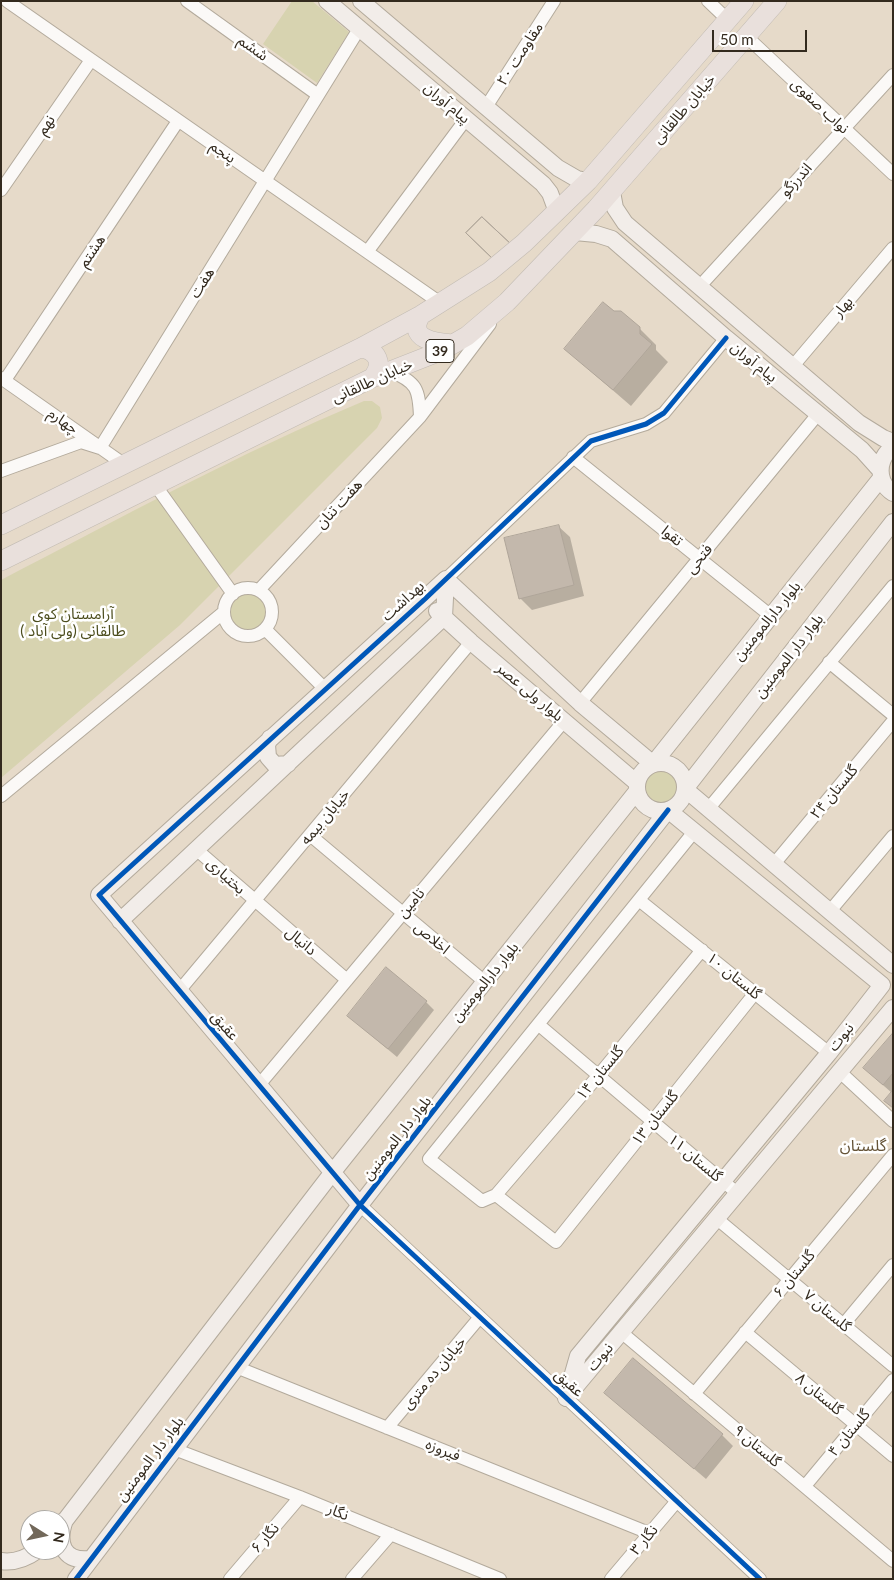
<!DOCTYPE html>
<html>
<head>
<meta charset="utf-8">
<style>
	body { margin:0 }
	#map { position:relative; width:894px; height:1580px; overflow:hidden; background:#e6dac9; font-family:Lato,sans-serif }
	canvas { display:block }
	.frame { position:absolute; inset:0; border:2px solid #332a1e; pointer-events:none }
	.north { position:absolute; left:20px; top:1510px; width:50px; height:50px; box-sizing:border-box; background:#fff; border:1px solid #adaaa5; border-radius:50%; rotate:100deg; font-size:14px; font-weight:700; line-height:20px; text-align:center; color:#332a1e }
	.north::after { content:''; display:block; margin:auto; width:18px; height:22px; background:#72685a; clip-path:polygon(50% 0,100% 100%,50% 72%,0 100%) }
	.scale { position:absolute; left:712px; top:30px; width:95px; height:22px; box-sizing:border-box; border:2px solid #332a1e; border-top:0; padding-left:6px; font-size:15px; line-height:18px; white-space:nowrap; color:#332a1e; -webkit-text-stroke:4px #fff; paint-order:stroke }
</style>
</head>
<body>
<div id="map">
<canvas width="894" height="1580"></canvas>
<div class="frame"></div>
<div class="north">N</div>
<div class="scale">50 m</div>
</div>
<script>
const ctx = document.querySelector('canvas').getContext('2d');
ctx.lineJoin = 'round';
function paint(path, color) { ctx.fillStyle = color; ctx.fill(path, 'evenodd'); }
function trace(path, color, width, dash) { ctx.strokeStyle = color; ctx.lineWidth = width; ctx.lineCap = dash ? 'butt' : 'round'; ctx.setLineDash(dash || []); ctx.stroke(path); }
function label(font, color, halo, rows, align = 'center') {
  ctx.font = font + ' Lato,"Noto Sans Arabic",sans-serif'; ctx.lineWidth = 5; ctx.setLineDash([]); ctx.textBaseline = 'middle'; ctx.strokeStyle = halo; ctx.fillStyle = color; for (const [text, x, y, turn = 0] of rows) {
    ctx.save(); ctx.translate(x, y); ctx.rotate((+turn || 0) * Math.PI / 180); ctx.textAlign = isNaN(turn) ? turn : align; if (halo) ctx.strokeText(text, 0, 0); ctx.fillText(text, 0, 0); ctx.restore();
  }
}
paint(new Path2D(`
	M292,1H312L349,32L317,83L263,44Z
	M364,401H372L380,407L382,418L377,428L180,625L1,778V580C120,518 240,453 364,401Z
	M227 612a21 21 0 1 1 42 0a21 21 0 1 1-42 0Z
	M642 787a19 19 0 1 1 38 0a19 19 0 1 1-38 0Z`), '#d7d3b0');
paint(new Path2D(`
	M639,328L656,345V350L668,362L631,406L565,349Z
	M558,526L570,537L584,596L532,610L520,598Z
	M426,1002L434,1010L397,1057L348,1016Z
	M893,1035V1108L892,1093L876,1079Z
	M605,1393L722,1435L733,1446L706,1479Z`), '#0003');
const building = new Path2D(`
	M482,217L512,245L494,260L466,233Z
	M482,217L512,245L494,260L466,233Z
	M603,302L614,311H621L640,327V334L652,344L613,390L564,349Z
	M559,525L574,585L519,599L504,538Z
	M386,967L427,1001L388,1049L347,1016Z
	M893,1033V1073L883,1085L863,1068Z
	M893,1090V1108L884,1101Z
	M633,1358L723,1434L694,1469L604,1393Z`);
paint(building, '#c3b8ac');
trace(building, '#afa599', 1);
const street = new Path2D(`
	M7,1L439,302
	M187,1L318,95
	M708,1L729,21
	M747,37L893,174
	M486,107L554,1
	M1,190L91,60
	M367,252L466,119
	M700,286L893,75
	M793,366L893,248
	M390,371C417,382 419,389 420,417
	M1,378L125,465
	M5,380L178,121
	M573,457L771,616
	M1,471L81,442L100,448L359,29
	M156,486L233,594
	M446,579L591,441L646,424L664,413L726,338
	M224 612a24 24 0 1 1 48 0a24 24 0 1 1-48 0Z
	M259,590L420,417L490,324
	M266,630L324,688
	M829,662L893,715
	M580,703L818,414
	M1,796L224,612
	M709,808L893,586
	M693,833L429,1159L482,1201L496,1195L556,1242L755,993
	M310,835L485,982
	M197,850L347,980
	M774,864L893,721
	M639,900L829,1053
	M830,911L893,836
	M179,991L471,642
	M539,1025L737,1193
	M840,1072L893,1121
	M259,1085L564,721
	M496,1195L598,1076L702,950
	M360,1205L760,1579
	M716,1218L893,1366
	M843,1325L893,1265
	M621,1332L893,1561
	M745,1332L893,1456
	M236,1367L649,1533
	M694,1394L893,1155
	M387,1428L480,1317
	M174,1449L300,1497L500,1579
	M805,1486L893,1380
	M230,1579L300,1497
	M352,1579L391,1534
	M611,1579L677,1501`);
const secondary = new Path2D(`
	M327,1L543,184L550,193L557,212
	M361,1L558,168L577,179L588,181
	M612,192L615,208L625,223L859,423L883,438L893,442
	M575,232L596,234L612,239L726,338L862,450L880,470
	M893,447C877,459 876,482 893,493
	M893,522L685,789L893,965
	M446,579L580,703L653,764L881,478
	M437,611L471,642L637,783
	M270,738L267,745L268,757L275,765L288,764
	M637 787a24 24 0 1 1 48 0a24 24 0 1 1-48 0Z
	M120,921L444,617L446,579
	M360,1205L99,895L446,579
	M571,1392L893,1008
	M65,1520C57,1542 62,1562 90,1559
	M60,1527L332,1173L637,791
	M1,1561C14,1563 27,1558 38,1550
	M76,1579L360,1205L668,810L882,985L829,1053L578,1356L566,1398`);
const primary = new Path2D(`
	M421,315C406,339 435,343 453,344
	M360,348C378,350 384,364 372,378
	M1,525L360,348L421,315L489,272L524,243L588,181L744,1
	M1,561L372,378L441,351L467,336L507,302L596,209L777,1`);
trace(street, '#b3aa9c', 14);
trace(secondary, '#b3aa9c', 18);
trace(primary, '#c2bbb3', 20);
trace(street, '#fbf9f7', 12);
trace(secondary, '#f2ede9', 16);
trace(primary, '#e9e0dc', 19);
trace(new Path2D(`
	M726,338L664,413L646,424L591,441L425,599L99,895L360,1205L760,1579
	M76,1579L360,1205L668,810`), '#0057b8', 5);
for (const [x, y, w] of [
	[440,351,28]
]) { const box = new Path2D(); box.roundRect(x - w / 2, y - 11.5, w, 23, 4); ctx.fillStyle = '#fff'; ctx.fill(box); trace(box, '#332a1e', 1); }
label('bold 14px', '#332a1e', null, [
	["39",440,351]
]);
label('15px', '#332a1e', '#fff', [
	["ششم",253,48,35],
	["مقاومت ۲۰",520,54,-57],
	["پیام آوران",447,103,40],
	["نواب صفوی",820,106,43],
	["خیابان طالقانی",684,109,-49],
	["نهم",46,125,-56],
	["پنجم",223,152,35],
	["اندرزگو",796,180,-48],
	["هشتم",92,251,-56],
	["هفت",202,283,-58],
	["بهار",843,307,-50],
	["پیام آوران",754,362,39],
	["خیابان طالقانی",372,381,-24],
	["چهارم",63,421,35],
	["هفت تنان",339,504,-47],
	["تقوا",672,536,39],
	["فتحی",699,559,-51],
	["بهداشت",403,601,-42],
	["بلوار دارالمومنین",767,621,-51],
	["بلوار دار المومنین",789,656,-52],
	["بلوار ولی عصر",530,692,40],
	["گلستان ۲۴",834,792,-50],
	["خیابان بیمه",325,817,-50],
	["بختیاری",226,876,42],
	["تامین",411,903,-50],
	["اخلاص",432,938,40],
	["دانیال",301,941,40],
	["گلستان ۱۰",734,976,39],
	["بلوار دارالمومنین",485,982,-51],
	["عقیق",225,1026,50],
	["نبوت",841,1037,-52],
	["گلستان ۱۴",600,1073,-50],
	["گلستان ۱۳",655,1118,-51],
	["بلوار دار المومنین",397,1138,-52],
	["گلستان ۱۱",695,1158,40],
	["گلستان ۶",794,1274,-50],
	["گلستان ۷",827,1311,40],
	["نبوت",600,1357,-50],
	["خیابان ده متری",434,1373,-50],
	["عقیق",569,1383,43],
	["گلستان ۸",819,1394,40],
	["گلستان ۴",849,1433,-50],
	["گلستان ۹",757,1446,40],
	["فیروزه",443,1450,22],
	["بلوار دار المومنین",150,1459,-53],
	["نگار",338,1512,22],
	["نگار ۶",265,1538,-49],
	["نگار ۳",644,1540,-50]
]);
label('15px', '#4c4d1d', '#fff', [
	["آرامستان کوی",73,614],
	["طالقانی (ولی آباد )",73,631]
]);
label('16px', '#655337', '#fff', [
	["گلستان",863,1146]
]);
</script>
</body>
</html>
